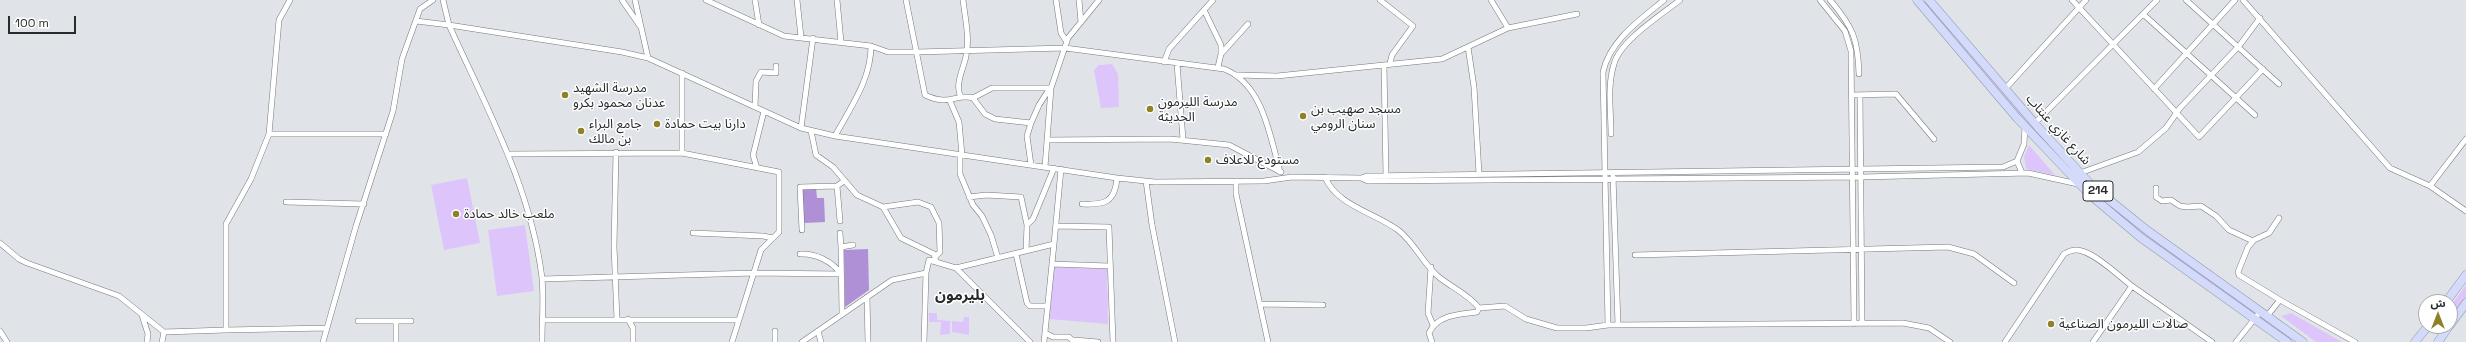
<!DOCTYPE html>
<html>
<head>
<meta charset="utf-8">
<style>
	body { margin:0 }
	#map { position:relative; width:2466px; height:342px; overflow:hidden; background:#e0e4e8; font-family:"Space Grotesk","Noto Sans Arabic",sans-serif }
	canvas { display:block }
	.north { position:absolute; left:2418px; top:294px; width:40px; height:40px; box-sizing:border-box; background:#fff; border:1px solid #a9aaaa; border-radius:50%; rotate:0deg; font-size:11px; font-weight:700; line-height:16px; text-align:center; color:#282a2b }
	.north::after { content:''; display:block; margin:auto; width:14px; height:18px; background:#8f8128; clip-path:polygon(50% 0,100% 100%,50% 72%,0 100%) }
	.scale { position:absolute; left:8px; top:16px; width:68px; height:18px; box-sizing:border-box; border:2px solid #282a2b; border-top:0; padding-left:5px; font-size:12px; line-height:14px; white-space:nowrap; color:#282a2b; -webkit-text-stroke:3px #fff; paint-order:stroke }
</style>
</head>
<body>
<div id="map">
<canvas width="2466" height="342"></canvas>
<div class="north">ش</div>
<div class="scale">100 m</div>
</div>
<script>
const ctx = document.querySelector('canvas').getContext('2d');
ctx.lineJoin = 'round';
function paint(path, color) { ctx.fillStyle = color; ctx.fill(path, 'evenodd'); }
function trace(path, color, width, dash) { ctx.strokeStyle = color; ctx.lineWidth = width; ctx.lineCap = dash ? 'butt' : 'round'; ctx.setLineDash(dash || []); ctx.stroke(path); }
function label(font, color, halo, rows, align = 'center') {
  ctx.font = font + ' "Space Grotesk","Noto Sans Arabic",sans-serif'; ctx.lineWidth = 3; ctx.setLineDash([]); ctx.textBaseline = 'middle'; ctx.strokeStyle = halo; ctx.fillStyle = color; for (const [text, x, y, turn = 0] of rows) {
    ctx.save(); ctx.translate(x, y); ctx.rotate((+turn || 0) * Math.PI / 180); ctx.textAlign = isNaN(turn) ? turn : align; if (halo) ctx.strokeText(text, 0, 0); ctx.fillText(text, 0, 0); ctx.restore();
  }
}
paint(new Path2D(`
	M1945,27L2067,167L2106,203L2295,342H2291L2103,204L2053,154Z
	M1112,64L1118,74L1119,107L1101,108L1094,70L1099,65Z
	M2029,145L2055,175L2026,169L2024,157Z
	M467,178L480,243L444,250L431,185Z
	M525,225L534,291L497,296L488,230Z
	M1054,267L1107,269L1108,324L1049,319Z
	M2466,285V298L2450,320V307Z
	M929,313H937V320L950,321V334L940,335L941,322H929Z
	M2291,313L2342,342H2316L2281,316Z
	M964,317H969V335L952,332V321L963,322Z`), '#ddc5fc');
paint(new Path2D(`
	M816,188L817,198H824L825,222L804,223L802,189Z
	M868,249L869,290L845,307L844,250Z`), '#af8fd6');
const minor = new Path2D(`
	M290,0L279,20L269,134L251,179L226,224V330L327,328
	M443,0L449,25L622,52L648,58L801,128L835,136L1117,178L1155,182L1264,181L1292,177L1361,178L1368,181L1861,177L2028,173L2078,184
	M622,0L640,26
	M635,0L648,58
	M706,0L784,36L871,46C871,80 850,108 835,136
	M755,0L759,25
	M797,0L801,37
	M837,0L841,42
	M906,0L925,95C950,107 956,93 973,98L992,88H1051
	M1056,0L1061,33L1067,42
	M1079,0L1081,22
	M1380,0L1413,26L1392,55L1390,63
	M1491,0L1508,28
	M1820,0L1845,31L1851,51L1854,324
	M1830,0C1853,27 1858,39 1859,74
	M2072,0L2199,137L2263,69
	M2186,0L2279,84
	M2243,0L2390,168L2430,186L2466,211
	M1204,10L1221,45V54
	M2143,14L2255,115
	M416,21L449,25C486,107 531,187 542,278C544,299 542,321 542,342
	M871,46L888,52H917L1065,48L1224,69C1263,84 1270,136 1280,172
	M1468,47L1474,87L1479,174
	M1164,62L1169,49L1213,0
	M1177,64L1183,139
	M1384,65L1386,176
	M1218,67L1221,54L1248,24
	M682,73V153
	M1236,75L1277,76L1442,59L1508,28L1577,14
	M2005,89L2086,0
	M2154,89L2235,0
	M1852,95L1896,94L1934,139
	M1860,95L1862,323
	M961,97C954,85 964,68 966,56C970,39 965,17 963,0
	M973,98L985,114L995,119L1031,123L1039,105L1050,88
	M950,101L959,122L962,155
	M755,107L756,81L761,72L776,73V66
	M1031,123L1027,136L1031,165
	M2034,124L2157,0
	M801,128L813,38
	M811,131L816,155L833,167L857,195L883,207L901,238L934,254L936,262
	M269,134H386
	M1611,134C1611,111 1607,86 1614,64C1620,41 1661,15 1680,0
	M1047,140L1170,139L1229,145L1281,172
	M616,152L614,246L617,320
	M508,154L682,153L779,172V232L761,250L732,342
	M960,154V174L973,205L982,216L991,235L998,258
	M2017,161L2022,173
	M1045,167L1051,88L1068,38L1099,0
	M757,168L753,155L764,111
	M2080,173L2138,152L2166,128L2180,108L2239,46L2260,18
	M1613,176L1618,325
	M1325,177C1336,205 1375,213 1398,230C1415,243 1425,267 1440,278C1453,288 1469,295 1479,308L1505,306L1526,319L1557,328H1586L1608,325L1903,323L1929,328L1950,342
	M1361,178L1367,176L2003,167L2017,161L2024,144L2025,127
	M1146,181L1152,225L1175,342
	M1236,181V194L1268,342
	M837,186L840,221
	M2430,186L2466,139
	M2156,188V197L2162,201L2171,200L2180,206L2187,207L2201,206L2216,216L2229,230L2253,241
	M969,197L986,195L1021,197L1027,225
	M286,202L364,204
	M1082,204C1104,205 1115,203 1117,178
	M883,207L918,202L931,207L939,223L940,252L935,257
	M1056,226L1109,227L1113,342
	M802,230L800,187L837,186L844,181
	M693,233L763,236L773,238
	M840,233L841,247
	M0,243L19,259L27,263L119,296L164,332
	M1026,251L1027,225L1033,219L1054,168
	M800,254C815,253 832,261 841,274
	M1016,254L1027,303L1030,306H1048
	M1635,255L1948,247L1974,254L2014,283
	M1052,264L1109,266
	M1431,267L1428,313L1433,325
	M956,268L1030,342
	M542,279L754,273L841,274
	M2132,286L2212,342
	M867,297L868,342
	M2280,300L2355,342
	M1260,304L1323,305
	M842,313L841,247L853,245
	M142,315L148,334L147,342
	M2267,316L2280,300L2239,275L2238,272L2248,247L2254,240L2269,233L2279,218
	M628,319L633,328V342
	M542,320H739
	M358,321H411
	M396,321V342
	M1608,325L1603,72C1610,40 1640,20 1664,0
	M0,331L7,342
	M775,331V342
	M818,331L821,342
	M1045,333L1053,337H1069L1074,342
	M1074,340L1098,342
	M162,342L164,332L226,330
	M323,342L356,226L393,111L402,59L420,9L433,0
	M802,342L892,280L926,273
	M924,342L926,273L929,260L956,268L1054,244L1061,169
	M1044,342L1054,244
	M1432,342L1429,333C1437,315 1459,314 1477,312L1479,308
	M2005,342L2064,254C2069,251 2076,249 2082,251C2097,255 2119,276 2132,286L2093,342
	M2236,342L2260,312`);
const trunk = new Path2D(`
	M1917,0L2017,118L2089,194L2140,237L2287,342
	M1929,0L2037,126L2092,186L2148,231L2303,342
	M2446,302L2466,275
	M2450,325L2466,303
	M2415,342L2428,326
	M2438,342L2449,326`);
trace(minor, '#74787b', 6);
trace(trunk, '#9197b1', 9);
trace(minor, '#fff', 5);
trace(trunk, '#d4dbfa', 8);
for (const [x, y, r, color] of [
	[565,95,4,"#8f8128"],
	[1150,109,4,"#8f8128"],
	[1303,116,4,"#8f8128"],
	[657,124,4,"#8f8128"],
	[581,131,4,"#8f8128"],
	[1208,160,4,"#8f8128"],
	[456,214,4,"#8f8128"],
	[2051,324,4,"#8f8128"]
]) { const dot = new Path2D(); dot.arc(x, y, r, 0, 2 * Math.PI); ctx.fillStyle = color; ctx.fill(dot); trace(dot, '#fff', 1.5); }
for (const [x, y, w] of [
	[2098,191,30]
]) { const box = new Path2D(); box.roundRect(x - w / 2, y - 10, w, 20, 3); ctx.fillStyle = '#fff'; ctx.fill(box); trace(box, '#282a2b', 1); }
label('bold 12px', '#282a2b', null, [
	["214",2098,191]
]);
label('13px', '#282a2b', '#fff', [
	["مدرسة الشهيد",573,88],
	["عدنان محمود بكرو",573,103],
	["مدرسة الليرمون",1158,102],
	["الحديثة",1158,117],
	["مسجد صهيب بن",1311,109],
	["سنان الرومي",1311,124],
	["جامع البراء",589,124],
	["بن مالك",589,139],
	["دارنا بيت حمادة",665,124],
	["مستودع للاعلاف",1216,160],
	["ملعب خالد حمادة",464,214],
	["صالات الليرمون الصناعية",2059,324]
], 'left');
label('13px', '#282a2b', '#fff', [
	["شارع غازي عنتاب",2058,130,48]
]);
label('bold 15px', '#282a2b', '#fff', [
	["بليرمون",960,296]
]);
</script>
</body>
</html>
